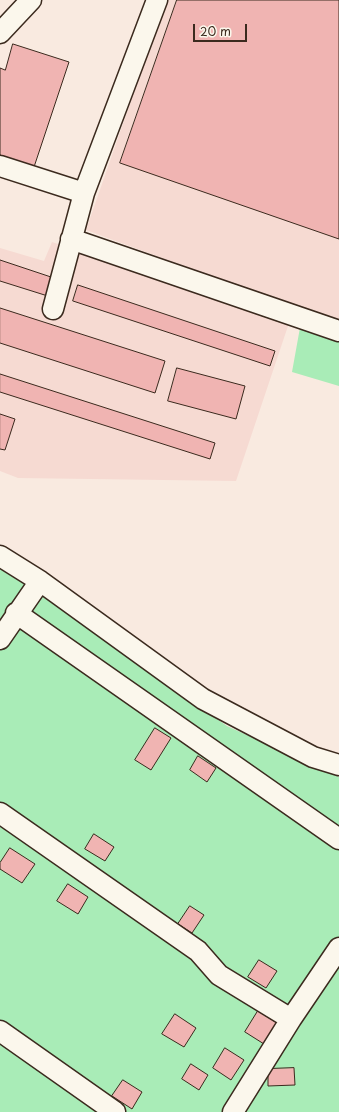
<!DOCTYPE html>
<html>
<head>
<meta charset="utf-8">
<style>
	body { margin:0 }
	#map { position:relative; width:339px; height:1112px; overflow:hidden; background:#f9eae0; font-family:"Playpen Sans",sans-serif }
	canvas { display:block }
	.scale { position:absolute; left:193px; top:24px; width:54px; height:18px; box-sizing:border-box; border:2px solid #3b2a1e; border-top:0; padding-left:5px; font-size:12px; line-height:14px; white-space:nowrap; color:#3b2a1e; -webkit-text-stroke:3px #fbf7ec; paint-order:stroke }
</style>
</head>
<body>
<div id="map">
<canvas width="339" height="1112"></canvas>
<div class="scale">20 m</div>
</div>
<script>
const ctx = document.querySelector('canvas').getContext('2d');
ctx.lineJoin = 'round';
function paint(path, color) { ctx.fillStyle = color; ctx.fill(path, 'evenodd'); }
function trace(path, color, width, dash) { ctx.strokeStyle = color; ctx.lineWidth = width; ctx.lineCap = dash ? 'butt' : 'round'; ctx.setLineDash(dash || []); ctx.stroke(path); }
paint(new Path2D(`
	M166,0H339V323L86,230Z
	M52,242L289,323L236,481L18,478L0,471V248L44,261Z`), '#f6dad2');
paint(new Path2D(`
	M303,311L339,323V386L292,372Z
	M0,568L36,591L227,726L339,777V1112H0Z`), '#a9ecb7');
const building = new Path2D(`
	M177,0H339V239L120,163Z
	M13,44L69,62L34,167L0,155V68L5,70Z
	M0,260L57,279L51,297L0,281Z
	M78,285L275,351L270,366L73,301Z
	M0,308L165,361L155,393L0,343Z
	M177,368L245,386L236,419L168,401Z
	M0,374L215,443L210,459L0,392Z
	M0,414L15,419L5,450L0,449Z
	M155,728L171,738L151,770L135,760Z
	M198,756L216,768L207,782L190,770Z
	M94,834L114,847L105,861L85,849Z
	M10,848L35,864L22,883L0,869V863Z
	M68,884L88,897L78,914L57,901Z
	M190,906L204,915L192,933L178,924Z
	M259,960L277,971L266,988L248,977Z
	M258,1011L277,1023L264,1044L245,1032Z
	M175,1014L196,1028L184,1047L162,1034Z
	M225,1048L244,1060L231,1080L213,1068Z
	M191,1064L208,1075L199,1090L182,1079Z
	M294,1068L295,1085L268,1086V1069Z
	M123,1080L142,1092L132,1109L112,1096Z`);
paint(building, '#f0b4b2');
trace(building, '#3b2a1e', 1);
const minor = new Path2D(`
	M0,33L31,0
	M0,166L84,193L53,309
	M84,193L157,0
	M71,239L339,331
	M0,556L40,581L203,699L313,757L339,765
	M16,613L339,839
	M0,639L40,581
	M0,813L198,951L219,975L291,1019
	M0,1031L115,1112
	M233,1112L291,1019L339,948`);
trace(minor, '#3b2a1e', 23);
trace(minor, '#fbf7ec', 20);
</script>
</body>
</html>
